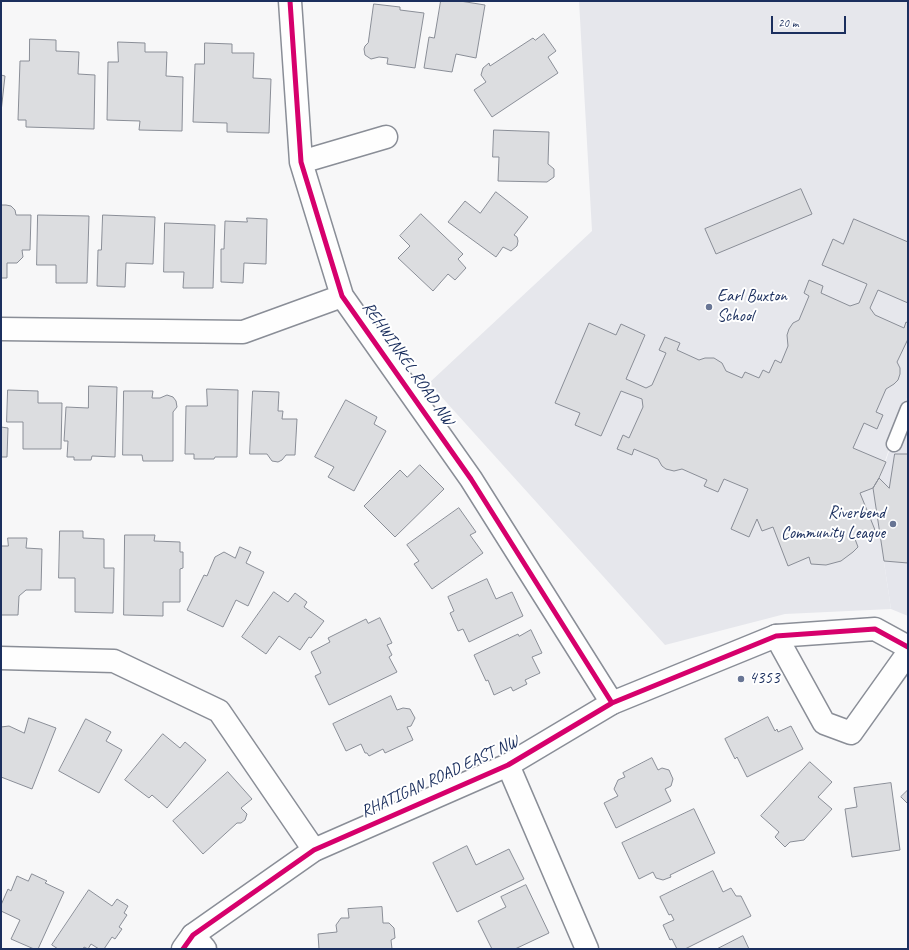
<!DOCTYPE html>
<html>
<head>
<meta charset="utf-8">
<style>
	body { margin:0 }
	#map { position:relative; width:909px; height:950px; overflow:hidden; background:#f7f7f8; font-family:Caveat,sans-serif }
	canvas { display:block }
	.frame { position:absolute; inset:0; border:2px solid #1b2f5e; pointer-events:none }
	.scale { position:absolute; left:771px; top:16px; width:75px; height:18px; box-sizing:border-box; border:2px solid #1b2f5e; border-top:0; padding-left:5px; font-size:12px; line-height:14px; white-space:nowrap; color:#1b2f5e; -webkit-text-stroke:3px #fff; paint-order:stroke }
</style>
</head>
<body>
<div id="map">
<canvas width="909" height="950"></canvas>
<div class="frame"></div>
<div class="scale">20 m</div>
</div>
<script>
const ctx = document.querySelector('canvas').getContext('2d');
ctx.lineJoin = 'round';
function paint(path, color) { ctx.fillStyle = color; ctx.fill(path, 'evenodd'); }
function trace(path, color, width, dash) { ctx.strokeStyle = color; ctx.lineWidth = width; ctx.lineCap = dash ? 'butt' : 'round'; ctx.setLineDash(dash || []); ctx.stroke(path); }
function label(font, color, halo, rows, align = 'center') {
  ctx.font = font + ' Caveat,sans-serif'; ctx.lineWidth = 4; ctx.setLineDash([]); ctx.textBaseline = 'middle'; ctx.strokeStyle = halo; ctx.fillStyle = color; for (const [text, x, y, turn = 0] of rows) {
    ctx.save(); ctx.translate(x, y); ctx.rotate((+turn || 0) * Math.PI / 180); ctx.textAlign = isNaN(turn) ? turn : align; if (halo) ctx.strokeText(text, 0, 0); ctx.fillText(text, 0, 0); ctx.restore();
  }
}
paint(new Path2D(`
	M579,1H908V395L879,478L873,488L891,609L785,614L665,645L429,383L592,231Z`), '#e6e7ec');
paint(new Path2D(`
	M908,395V616L891,609L873,488L880,478Z`), '#e5e6ec');
const building = new Path2D(`
	M441,1H460L485,5L476,58L456,54L452,72L424,68L429,37L434,38Z
	M374,4L400,7V10L424,13L415,68L387,64L388,58L379,57L371,59L365,55L364,49L365,46L368,43Z
	M544,34L556,51L548,57L558,73L492,117L474,90L486,82L481,75L483,68L489,63L490,66L533,38L535,40Z
	M30,39L56,40V51L79,52L78,74L95,75L94,129L26,127V120H18L20,61H29Z
	M118,42L145,43V52H167L166,76L183,77L182,131L139,130L140,121L107,120L108,62H118Z
	M205,43L232,44V53H254L253,78L271,79L269,133L227,132V123L193,122L195,64H204Z
	M1,75L5,76L1,112Z
	M494,130L549,132L548,164L554,169V177L547,182L498,181L499,157H493Z
	M801,189L812,214L716,254L705,229Z
	M496,192L528,217L514,235L517,237L518,241L517,246L511,251L503,247L496,257L448,222L465,201L480,213Z
	M1,205H6L11,206L15,210L16,215H31L30,250H22L23,257L17,263H7V278H1Z
	M421,214L463,254L458,259L466,268L455,280L448,274L433,291L398,258L410,246L400,236Z
	M38,215L89,216L87,283H56V265H37Z
	M103,215L155,217L153,264L126,263L125,287L97,286L98,250H101Z
	M247,218L267,219L266,264L244,263L243,283L221,282V249H224L225,221L247,222Z
	M854,219L908,242V303L878,290L870,308L875,315L904,328L906,322L908,323V339L897,362L900,368V374L898,380L894,384L886,389L876,412L883,415L877,429L864,423L853,448L886,462L879,478L873,488L860,493L875,530L855,539L858,547L853,552L841,561L826,565L811,564L809,557L788,566L773,527L762,531L757,519L749,537L731,529L748,489L724,479L718,492L704,486L707,480L682,469L674,471L666,469L662,466L658,459L634,449L632,455L617,449L623,435L629,438L643,407L642,399L621,391L601,436L575,425L580,413L555,403L589,323L616,335L621,324L645,335L626,379L646,388L652,385L666,353L659,350L665,337L680,343L677,350L699,360L705,358H714L722,363L726,371L742,378L745,372L759,378L763,370L769,373L775,360L781,363L788,346L787,335L789,329L793,323L799,320L809,296L804,293L809,280L823,286L821,293L850,306L859,303L867,284L822,265L833,239L843,244Z
	M165,223L215,225L213,288H183L184,272H164Z
	M89,386L117,387L115,457L92,456L91,460H74V457H67L68,441H64L66,407L88,408Z
	M207,389L238,390L237,457H215L214,459H194V454H185L186,406H207Z
	M8,390L38,391V403H62L61,449H23V422H7Z
	M124,391H153L152,398H160L167,395L173,397L176,401L177,407L173,412V461H143L142,455H123Z
	M253,391L279,392L278,411H283L282,419H297L295,455H286L282,460L278,462L272,461L267,454H250Z
	M1,396V427L8,428L7,457H1Z
	M346,400L377,417L374,424L386,431L354,491L328,477L334,467L315,457Z
	M895,454H908V563L884,561L873,488L879,478L889,488Z
	M420,465L444,489L395,537L364,506L400,470L407,477Z
	M459,508L476,532L470,535L483,553L432,589L414,564L419,561L407,545Z
	M60,531H83V538L104,539V568H114L113,613L75,612V578H59Z
	M125,535H155L154,541L180,542V552H183V568L180,569V602H163V616L124,615Z
	M8,538H27L26,548L42,549L41,590H26L19,596L18,615H1V546H8Z
	M240,547L251,552L246,563L264,572L248,606L236,600L223,627L187,610L204,575L207,576L215,557L224,552L235,558Z
	M487,579L496,599L512,592L523,616L469,642L463,629L458,631L450,613L454,611L448,597Z
	M274,592L288,602L295,593L307,602L304,607L324,621L311,638L309,637L300,650L279,636L266,654L242,637Z
	M380,618L392,643L387,645L392,655L389,657L397,672L329,705L315,676L321,673L311,652L330,642L328,638L366,619L368,623Z
	M531,630L542,653L532,657L540,673L525,680L527,684L513,691L511,687L494,695L488,680L486,681L474,655L518,634L519,636Z
	M391,696L397,710L403,708L410,709L415,718L411,726L407,727L413,740L385,753L383,749L369,756L367,753H365L361,744L346,751L333,724Z
	M768,717L775,731L777,729L778,732L791,726L803,749L747,777L737,757L735,759L725,739Z
	M29,718L56,728L32,789L1,777V727L9,726L24,733Z
	M86,719L111,732L106,741L122,750L99,793L59,771Z
	M163,734L180,748L185,742L206,760L167,808L152,795L149,798L125,780Z
	M652,758L658,770L662,768L669,770L673,779L671,786L665,789L671,801L616,828L604,803L618,796L614,789L618,780L625,777L623,773Z
	M810,762L832,782L818,797L832,809L804,840L790,842L785,847L775,837L779,832L761,816Z
	M228,772L252,799L241,808L247,814L245,820L241,823H237L203,854L173,821Z
	M891,783L900,850L852,857L845,809L857,807L854,788Z
	M908,790V804L901,797Z
	M694,809L715,853L670,875L671,877L663,880L656,878L653,872L639,879L622,843Z
	M467,846L476,865L509,849L524,879L457,912L433,863Z
	M713,871L723,892L731,888L736,896H741L751,916L685,949H677L672,939L670,940L663,925L674,920L671,914L669,915L660,897Z
	M32,874L47,881L45,883L64,892L38,949H34L11,939L20,920L1,911V905L8,889L11,891L17,876L28,881Z
	M526,885L549,933L515,949H492L478,921L506,907L501,897Z
	M89,890L112,906L117,899L128,906L124,913L127,915L119,927L122,929L115,939L112,937L104,949H99L91,944L88,949L84,947L83,949H58L52,945Z
	M382,907L383,923H389L394,928L395,938L391,940L392,949H319L318,934L337,932L336,925L341,918H349L348,909Z
	M743,936L749,949H717Z`);
paint(building, '#dcdde0');
trace(building, '#8a8e97', 1);
const lane = new Path2D(`
	M894,444L908,409`);
const street = new Path2D(`
	M290,1L301,162L342,296L471,479L612,703
	M301,162L386,137
	M1,329L243,332L342,296
	M776,636L824,723L851,733L908,653
	M1,658L114,661L219,711L314,850
	M508,765L587,949
	M193,935L205,949`);
const secondary = new Path2D(`
	M183,949L193,935L314,850L508,765L612,703L776,636L875,629L908,647`);
trace(lane, '#8a8e97', 17);
trace(street, '#8a8e97', 25);
trace(secondary, '#8a8e97', 25);
trace(lane, '#fefefe', 14);
trace(street, '#fefefe', 22);
trace(secondary, '#fefefe', 22);
trace(new Path2D(`
	M290,1L301,162L342,296L471,479L612,703
	M183,949L193,935L314,850L508,765L612,703L776,636L875,629L908,647`), '#d6006c', 5);
for (const [x, y, r, color] of [
	[709,307,4,"#687594"],
	[893,524,4,"#687594"],
	[741,679,4,"#687594"]
]) { const dot = new Path2D(); dot.arc(x, y, r, 0, 2 * Math.PI); ctx.fillStyle = color; ctx.fill(dot); trace(dot, '#fff', 1.5); }
label('17px', '#1b2f5e', '#fff', [
	["Earl Buxton",717,297],
	["School",717,317],
	["Riverbend",885,514,"right"],
	["Community League",885,534,"right"],
	["4353",749,679]
], 'left');
label('17px', '#1b2f5e', '#fff', [
	["REHWINKEL ROAD NW",408,364,55],
	["RHATIGAN ROAD EAST NW",440,777,-25]
]);
</script>
</body>
</html>
